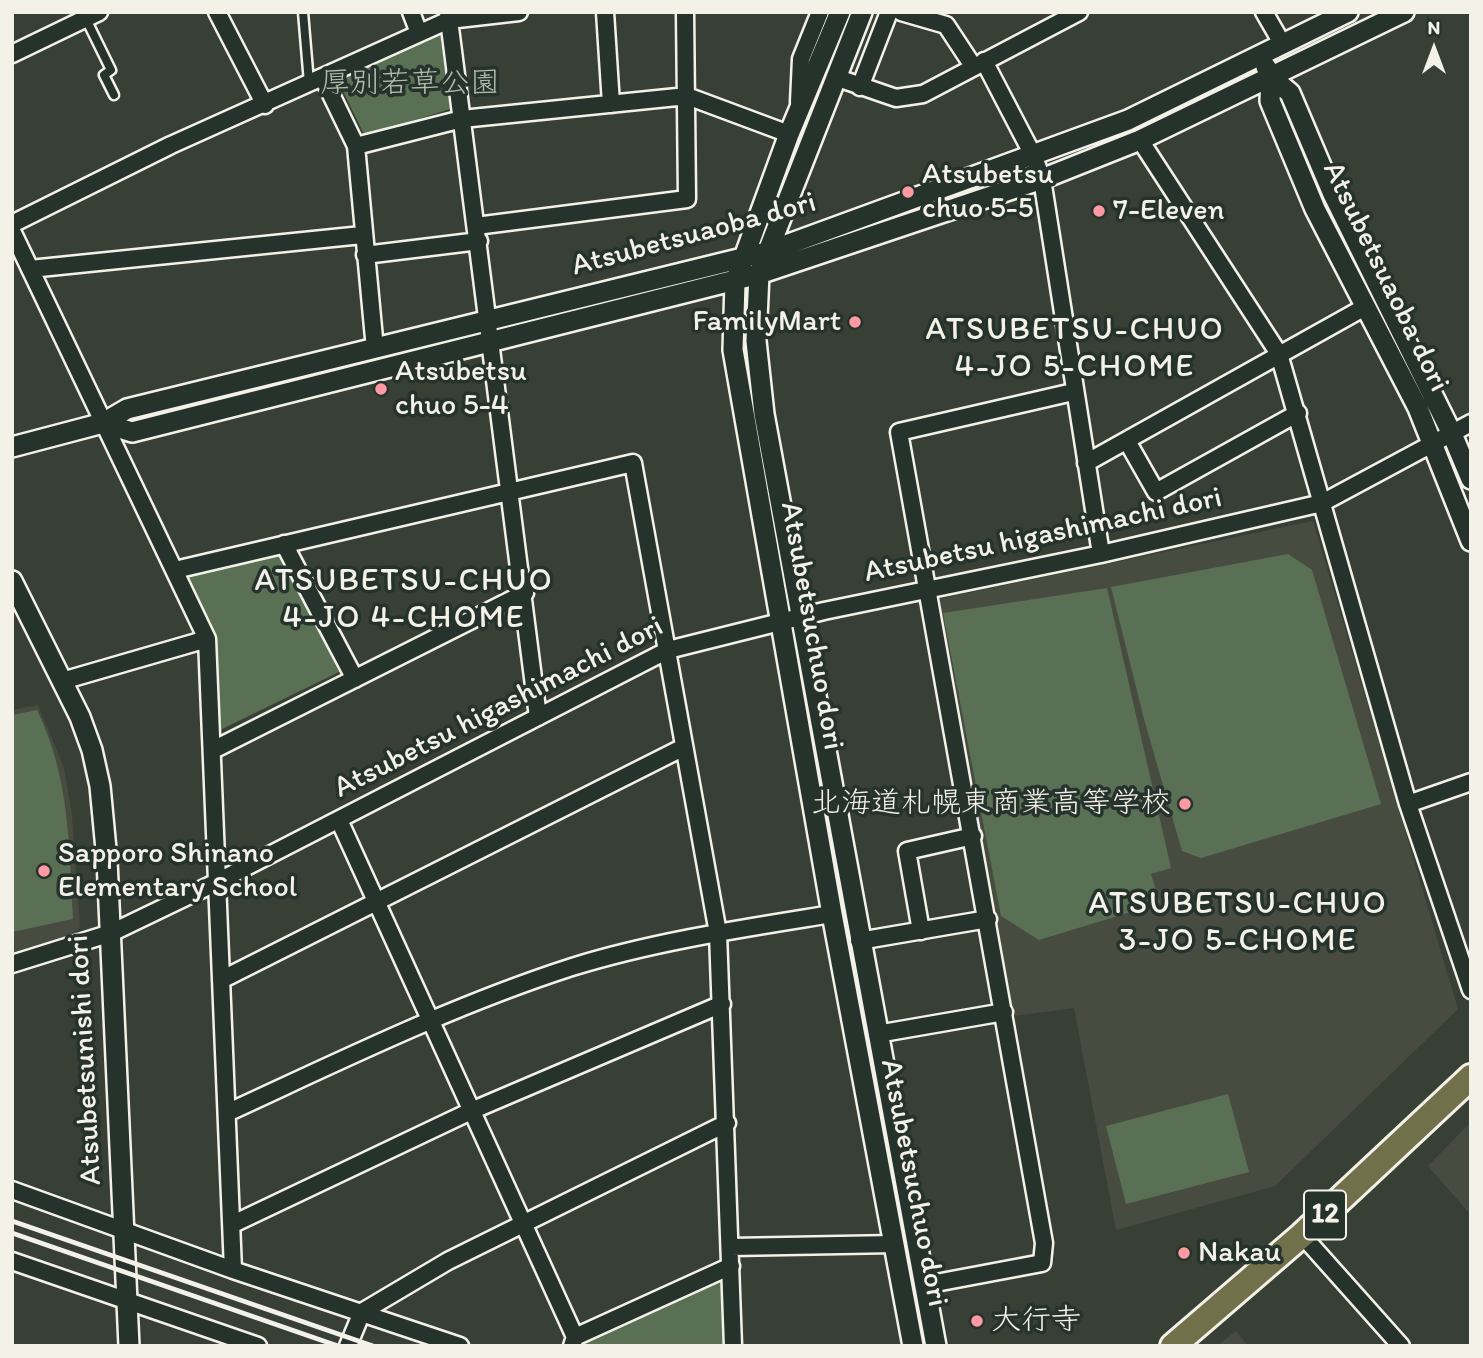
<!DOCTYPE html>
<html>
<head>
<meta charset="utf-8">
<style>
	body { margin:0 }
	#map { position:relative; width:1483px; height:1358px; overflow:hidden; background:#384036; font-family:Itim,sans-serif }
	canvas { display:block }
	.frame { position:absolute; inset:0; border:14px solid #f4f1e8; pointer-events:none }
	.north { position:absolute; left:1399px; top:14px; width:70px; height:70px; -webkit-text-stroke:5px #26332d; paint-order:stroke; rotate:0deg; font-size:19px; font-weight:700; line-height:28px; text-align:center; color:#f4f1e8 }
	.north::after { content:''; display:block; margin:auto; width:24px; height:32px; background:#f4f1e8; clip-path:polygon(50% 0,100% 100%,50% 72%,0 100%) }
</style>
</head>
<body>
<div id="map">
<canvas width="1483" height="1358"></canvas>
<div class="frame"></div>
<div class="north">N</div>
</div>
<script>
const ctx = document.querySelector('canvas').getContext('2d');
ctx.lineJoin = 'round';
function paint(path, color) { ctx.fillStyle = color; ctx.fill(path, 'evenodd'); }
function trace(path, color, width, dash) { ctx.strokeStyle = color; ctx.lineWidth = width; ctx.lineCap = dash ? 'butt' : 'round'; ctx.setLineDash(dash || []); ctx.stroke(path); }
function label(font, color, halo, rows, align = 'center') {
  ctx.font = font + ' Itim,"Klee One",sans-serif'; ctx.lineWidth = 7; ctx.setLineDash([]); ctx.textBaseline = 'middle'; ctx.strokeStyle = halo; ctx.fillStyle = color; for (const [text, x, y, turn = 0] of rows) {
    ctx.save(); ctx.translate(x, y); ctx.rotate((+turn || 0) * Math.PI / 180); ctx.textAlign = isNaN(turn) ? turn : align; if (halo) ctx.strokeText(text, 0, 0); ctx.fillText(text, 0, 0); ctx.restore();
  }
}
paint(new Path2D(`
	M1313,521L1458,1009L1275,1186L1116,1230L1074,1008L1013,1016L934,600Z
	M38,705L64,768L72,815L80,927L74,936L12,953V710Z
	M1471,1122V1215L1428,1166Z
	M1236,1331L1248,1346H1217Z`), '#484c40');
paint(new Path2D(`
	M440,32L450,109L365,136L337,79Z
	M279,551L339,672L218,731L214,631L188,577Z
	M1288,554L1312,570L1381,804L1201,858L1182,851L1144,719L1111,587Z
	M1107,588L1171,868L1151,874L1160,903L1039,940L1001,916L943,613Z
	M37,710C70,778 69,845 73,919L12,932V715Z
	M1228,1094L1249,1172L1126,1204L1106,1126Z
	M721,1274L724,1346H578V1343Z`), '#5a7055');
const service = new Path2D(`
	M303,12L309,83
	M86,19L111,70L104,75L114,95`);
const minor = new Path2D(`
	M217,12L265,105
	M411,12L419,33
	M448,12L538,717
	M605,12L611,104
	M901,12L946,25L973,66
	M1264,12L1283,45
	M12,54L99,12
	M984,61L1034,157L1042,179L1101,554
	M835,77L896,98L923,94L1079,12
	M323,78L356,146L375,349
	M860,87L889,12
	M799,102L801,59L820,12
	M1140,140L1279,354L1408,804L1471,990
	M356,146L462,119L687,96L789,134
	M12,224L171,145L449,20L519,12
	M476,226L687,199L685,12
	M12,231L207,639L233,1270
	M365,255L479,241
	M30,269L362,235
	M1127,441L1156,492L1298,413
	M1086,463L1365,307
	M284,544L355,679
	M175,570L633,463L718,933L733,1346
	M62,681L207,639
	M213,750L525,593
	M1408,804L1471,782
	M339,820L575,1337L572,1346
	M921,931L907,851L973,836
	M859,941L988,919
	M12,964L111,933L217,882L668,650L824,611L1101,554L1322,503L1471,423
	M221,980L682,748
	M877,1034L1004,1012
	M229,1112C342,1060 454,1005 572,967C656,941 746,928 832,914
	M12,1190L233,1270L460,1346
	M233,1224L471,1111L722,1004
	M1302,1235L1401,1346
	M731,1247L895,1244
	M12,1261L258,1346
	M925,1285L1042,1263L1044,1243L899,432L1073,392
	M575,1337L731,1266
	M348,1346L362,1312L448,1261L727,1123`);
const tertiary = new Path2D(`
	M840,12L789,134L735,282L733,350L832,914L913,1346
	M862,12L759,274L756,341L764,414L936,1346
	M1266,67L1271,77L1270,101L1315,209L1418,408L1471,541
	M1271,77L1290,93L1333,194L1452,434L1471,479
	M103,423L132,432L759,274L1042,179L1140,140L1404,12
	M12,447L103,423L127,409L767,252L1128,120L1348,12
	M12,581L80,717L92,750L100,786L107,860L129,1346`);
const trunk = new Path2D(`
	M1173,1346L1302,1235L1471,1077`);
trace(service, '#f4f1e8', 13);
trace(minor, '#f4f1e8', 21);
trace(tertiary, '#f4f1e8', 24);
trace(trunk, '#f4f1e8', 30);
trace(service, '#26332d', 8);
trace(minor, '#26332d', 16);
trace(tertiary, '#26332d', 19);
trace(trunk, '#70704a', 24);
trace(new Path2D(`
	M12,1221L373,1346
	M12,1233L338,1346`), '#f4f1e8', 4.5);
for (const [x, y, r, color] of [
	[908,192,7,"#ff9aa2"],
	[1099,211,7,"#ff9aa2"],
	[855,322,7,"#ff9aa2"],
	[381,389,7,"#ff9aa2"],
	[1185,804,7,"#ff9aa2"],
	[44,871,7,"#ff9aa2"],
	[1184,1253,7,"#ff9aa2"],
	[977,1321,7,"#ff9aa2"]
]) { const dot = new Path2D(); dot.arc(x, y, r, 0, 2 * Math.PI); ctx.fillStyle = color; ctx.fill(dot); trace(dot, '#26332d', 2.5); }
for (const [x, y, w] of [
	[1325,1215,42]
]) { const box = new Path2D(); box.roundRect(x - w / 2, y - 24.5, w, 49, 5); ctx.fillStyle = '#26332d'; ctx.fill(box); trace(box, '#f4f1e8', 2); }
label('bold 28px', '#f4f1e8', null, [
	["12",1325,1215]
]);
label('30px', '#b6bdad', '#26332d', [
	["厚別若草公園",410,84]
]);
label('30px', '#f4f1e8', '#26332d', [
	["Atsubetsu",922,175],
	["chuo 5-5",922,209],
	["7-Eleven",1113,211],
	["FamilyMart",841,322,"right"],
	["Atsubetsu",395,372],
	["chuo 5-4",395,406],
	["北海道札幌東商業高等学校",1171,804,"right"],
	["Sapporo Shinano",58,854],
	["Elementary School",58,888],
	["Nakau",1198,1253],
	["大行寺",991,1321]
], 'left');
label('30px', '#f4f1e8', '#26332d', [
	["Atsubetsuaoba dori",694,235,-15],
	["Atsubetsuaoba dori",1385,277,64],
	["Atsubetsu higashimachi dori",1043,536,-12],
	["Atsubetsuchuo dori",811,626,80],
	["Atsubetsu higashimachi dori",499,708,-27],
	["Atsubetsunishi dori",86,1060,-93],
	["Atsubetsuchuo dori",913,1183,79]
]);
ctx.letterSpacing = '2px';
label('32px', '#f4f1e8', '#26332d', [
	["ATSUBETSU-CHUO",1075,331],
	["4-JO 5-CHOME",1075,368],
	["ATSUBETSU-CHUO",404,582],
	["4-JO 4-CHOME",404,619],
	["ATSUBETSU-CHUO",1238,905],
	["3-JO 5-CHOME",1238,942]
]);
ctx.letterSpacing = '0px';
</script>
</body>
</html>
